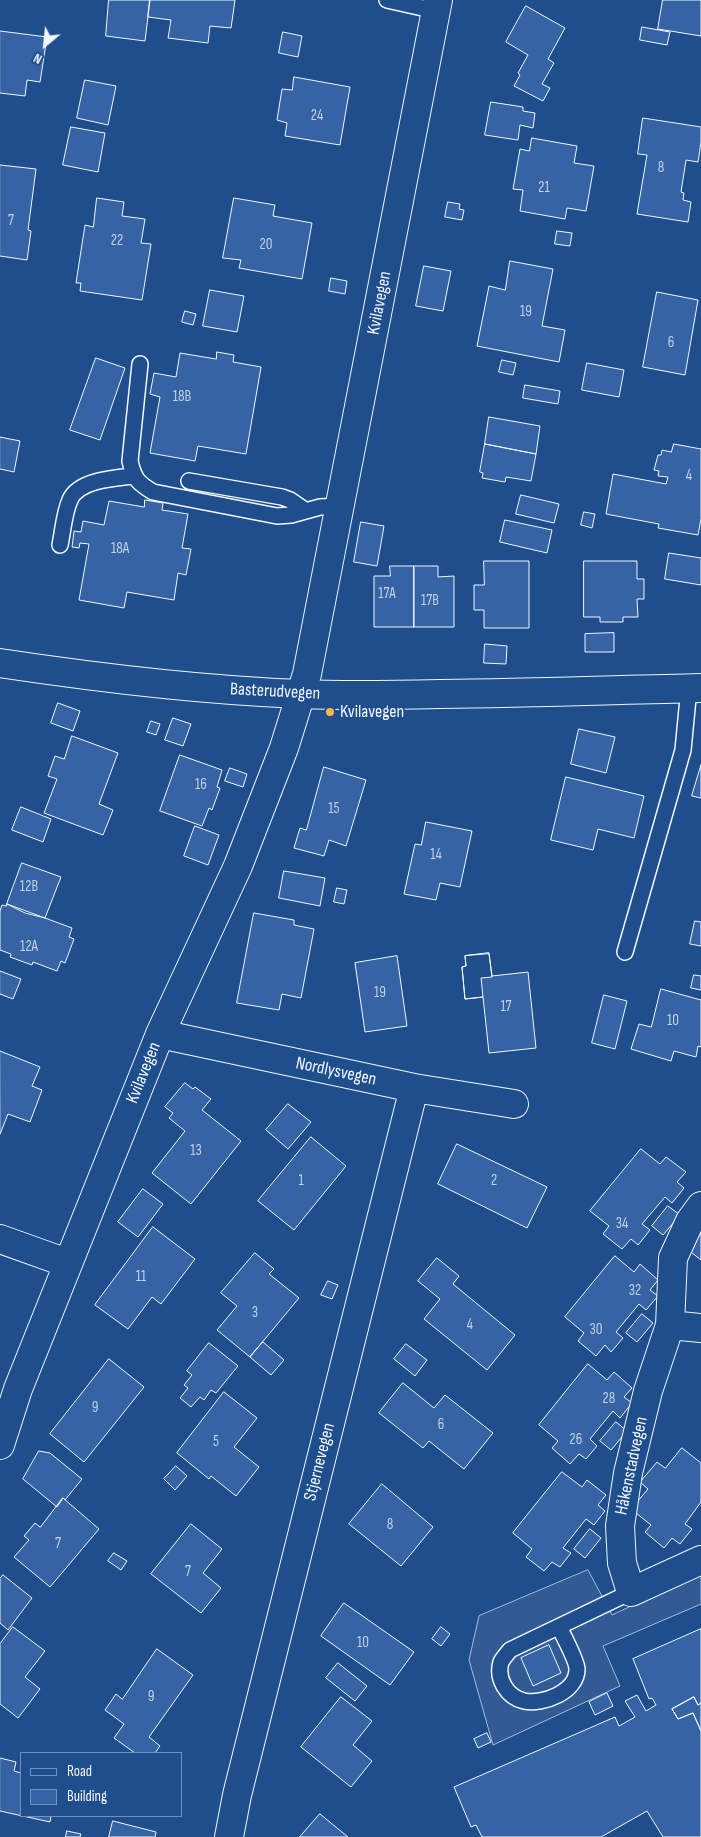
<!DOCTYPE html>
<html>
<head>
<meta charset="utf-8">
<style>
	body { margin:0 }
	#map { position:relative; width:701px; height:1837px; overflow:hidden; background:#1f4e8c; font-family:"Sofia Sans Condensed",sans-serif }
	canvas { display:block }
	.legend { position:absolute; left:20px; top:1752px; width:162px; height:65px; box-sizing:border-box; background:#1f4e8c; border:1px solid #7391ba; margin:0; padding:6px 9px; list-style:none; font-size:15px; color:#f2f6ff }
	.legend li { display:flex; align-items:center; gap:10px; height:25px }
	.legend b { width:25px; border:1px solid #7391ba }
	.north { position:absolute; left:20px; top:20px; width:50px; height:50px; -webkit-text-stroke:4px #1f4e8c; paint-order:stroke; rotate:208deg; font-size:14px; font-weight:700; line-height:20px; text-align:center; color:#f2f6ff }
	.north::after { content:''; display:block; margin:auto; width:18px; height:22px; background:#f2f6ff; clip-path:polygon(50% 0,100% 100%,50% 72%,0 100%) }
</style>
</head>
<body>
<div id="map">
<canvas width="701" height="1837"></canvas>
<ul class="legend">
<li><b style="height:6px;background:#1f4e8c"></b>Road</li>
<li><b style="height:14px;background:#3563a3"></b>Building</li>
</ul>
<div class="north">N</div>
</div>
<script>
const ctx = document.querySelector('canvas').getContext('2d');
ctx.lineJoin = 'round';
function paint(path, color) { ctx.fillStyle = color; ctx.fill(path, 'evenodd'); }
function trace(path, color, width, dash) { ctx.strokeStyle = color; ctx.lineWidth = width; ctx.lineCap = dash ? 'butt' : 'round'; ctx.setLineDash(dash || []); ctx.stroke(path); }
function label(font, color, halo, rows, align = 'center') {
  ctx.font = font + ' "Sofia Sans Condensed",sans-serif'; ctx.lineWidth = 4; ctx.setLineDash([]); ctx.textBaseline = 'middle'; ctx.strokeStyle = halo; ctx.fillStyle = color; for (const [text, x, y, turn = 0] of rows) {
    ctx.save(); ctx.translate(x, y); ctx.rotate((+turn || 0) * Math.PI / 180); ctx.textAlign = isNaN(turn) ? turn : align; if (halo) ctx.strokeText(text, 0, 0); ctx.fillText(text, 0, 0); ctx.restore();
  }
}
const parking = new Path2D(`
	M588,1570L612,1615L701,1573V1604L603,1646L620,1686L493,1745L469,1660L479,1616Z`);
paint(parking, '#305b95');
trace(parking, '#a8bbd7', 1);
const building = new Path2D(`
	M109,0H150L145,41L106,36Z
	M150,0H235L231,28L210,26L208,43L168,38L171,20L148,17Z
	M663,0H701V36L658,29Z
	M526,6L565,28L548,59L554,63L542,84L550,88L543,101L514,86L520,75L518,73L528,55L506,42Z
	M642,27L670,32L667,45L640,40Z
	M0,31L47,37L40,82L27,80L25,96L0,93Z
	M283,32L302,36L298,57L279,53Z
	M294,77L350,87L340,145L285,136L287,123L277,120L282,89L292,90Z
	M85,80L116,86L108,125L77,118Z
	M491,102L523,107V111L535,113L533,128L520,125L518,140L485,135Z
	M643,118L701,127V142L698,162L686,160L681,192L684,193L683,200L691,202L688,222L637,214L647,155L638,154Z
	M71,127L105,133L98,172L63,165Z
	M532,138L577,146L574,163L594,166L586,211L567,208L565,219L520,211L523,190L513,189L520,149L529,151Z
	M0,165L36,169L28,230L31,231L27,260L0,256Z
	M97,198L124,202L122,216L145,219L141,243L151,244L142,300L80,291L81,283H76L85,225L93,227Z
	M234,198L275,205L273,216L312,223L302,279L239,268L241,260L223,258Z
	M448,202L460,204L459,209L464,210L462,220L445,217Z
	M557,231L572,233L570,246L555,244Z
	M510,261L553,269L542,326L565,330L559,362L477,346L489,286L505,290Z
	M424,266L451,271L443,311L416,306Z
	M331,278L347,281L345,294L329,291Z
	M210,290L244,296L237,332L203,326Z
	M657,292L698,300L685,375L643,367Z
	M185,311L196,314L193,325L182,322Z
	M217,352L234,355L233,362L261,367L246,454L198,446L195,461L150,453L160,397L150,394L154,373L176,377L180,353L216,359Z
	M96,358L125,368L100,440L70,430Z
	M502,360L516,363L513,375L499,372Z
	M587,363L624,370L619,397L582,390Z
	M525,385L560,391L558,404L523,398Z
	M489,417L540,426L536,454L485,444Z
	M0,437L20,441L14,472L0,469Z
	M485,444L536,454L531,481L506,477L505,482L482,478L483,473L480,472Z
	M674,444L701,449V519L698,535L658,528L659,524L606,514L613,474L666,484L668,477L658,476L659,471L654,470L658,455H661L662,450L671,452Z
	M521,495L559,504L554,523L516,514Z
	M145,500L163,503L162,510L188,514L182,548L191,549L186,575L178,573L174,600L127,592L124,608L79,600L89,544L80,543L79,548L72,547L74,531L81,532L83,521L104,525L109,501L144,507Z
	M584,512L595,514L592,528L581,525Z
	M505,520L552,530L547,553L500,542Z
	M361,522L384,526L377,566L354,562Z
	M669,553L701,558V585L665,579Z
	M484,561H529V628H484V610H474V585H484Z
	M584,561H637V579H644V599H637L638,617H623V622H600V617H584Z
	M390,566H414V627H374V576H390Z
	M414,566H438V577L454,576V627H414Z
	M614,633V652H585V634Z
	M485,644L507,646L506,664L484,663Z
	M58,703L80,711L73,731L51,723Z
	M173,718L191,724L183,746L165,740Z
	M151,721L160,724L156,735L147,732Z
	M579,729L615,737L606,773L571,764Z
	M72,736L118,753L99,804L113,810L103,835L44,813L57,779L48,776L55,756L64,759Z
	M180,755L222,770L217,787L220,788L212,810L209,808L202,826L160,811Z
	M701,765V798L692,796Z
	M324,767L366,780L346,846L329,840L324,856L294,848L300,828L306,830Z
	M230,768L247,774L243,787L225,781Z
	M566,777L644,796L634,838L598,829L593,850L551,840Z
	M21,807L51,819L43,842L12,830Z
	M426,822L472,831L460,887L440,883L436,900L404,894L415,844L421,845Z
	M195,826L219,835L208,865L184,856Z
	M22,863L61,877L45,918L7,904Z
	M284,871L325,878L320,906L279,898Z
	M337,888L347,890L344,904L334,902Z
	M7,904L25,913L45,918L72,928L69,937L74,939L65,963L61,961L57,971L33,962L32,965L10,957L11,954L0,950V911L2,905L6,906Z
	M254,913L294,920V925L314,929L301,998L282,994L279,1010L237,1003Z
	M695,921L701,922V946L690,944Z
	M489,953L492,976L528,972L536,1048L489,1053L483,997L465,999L462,967L466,966L465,956Z
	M489,954L492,977L481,978L483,997L465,999L462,967L466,966L465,956Z
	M397,956L407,1026L365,1032L355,963Z
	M0,971L21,979L13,999L0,994Z
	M694,975L701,976V990L691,988Z
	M661,989L701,1000V1047L698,1046L696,1057L674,1051L671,1061L631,1049L639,1024L651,1027Z
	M604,995L627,1001L615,1049L592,1043Z
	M0,1051L40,1067L32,1086L42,1090L30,1122L8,1114L0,1134Z
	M185,1083L193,1089L195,1087L211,1099L202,1110L241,1141L191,1204L152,1173L185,1131L169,1118L173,1113L165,1107Z
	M288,1104L311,1122L288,1149L266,1130Z
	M311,1137L346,1166L294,1230L258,1201Z
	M457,1144L547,1187L527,1228L438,1184Z
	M641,1149L660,1164L666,1157L686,1172L677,1182L684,1188L672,1203L665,1197L642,1224L650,1230L638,1245L631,1239L622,1249L603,1234L609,1226L590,1211Z
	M143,1189L163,1204L138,1237L118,1222Z
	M668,1206L680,1215L663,1235L652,1226Z
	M153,1227L195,1259L161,1304L152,1297L128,1329L95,1305Z
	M701,1231V1260L687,1249Z
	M255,1253L274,1269L269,1274L299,1298L250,1357L217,1330L237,1306L221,1293Z
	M615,1256L634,1272L640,1264L658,1280L650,1290L658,1296L646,1310L639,1304L616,1332L623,1338L611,1352L605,1345L596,1356L578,1341L584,1333L565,1317Z
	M437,1258L459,1276L453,1284L515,1335L487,1370L424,1319L440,1299L418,1281Z
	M328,1281L338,1285L332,1299L321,1295Z
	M642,1314L653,1323L637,1342L626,1333Z
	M263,1342L284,1360L271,1375L250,1357Z
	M209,1343L238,1366L216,1393L211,1390L204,1400L200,1397L191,1407L180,1398L188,1388L184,1385L192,1375L187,1371Z
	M406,1344L427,1360L415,1376L394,1359Z
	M109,1359L144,1387L84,1462L50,1434Z
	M588,1364L607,1380L614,1372L632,1388L624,1397L632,1403L620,1418L613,1411L590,1439L597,1446L586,1459L579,1454L570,1464L552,1448L558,1441L539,1425Z
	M403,1383L434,1408L445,1395L493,1433L464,1469L429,1441L423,1448L379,1413Z
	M224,1392L257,1418L234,1447L259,1467L236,1496L211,1476L209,1479L177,1453Z
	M616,1422L627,1431L611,1450L600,1441Z
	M682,1448L701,1463V1502L685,1524L692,1529L680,1544L672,1538L664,1548L645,1532L651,1525L631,1509L648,1489L640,1482L657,1462L665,1468Z
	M39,1451L50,1453L82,1479L65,1500L63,1498L57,1507L23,1479Z
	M176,1466L187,1476L175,1490L164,1479Z
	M562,1472L582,1487L587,1480L606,1495L598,1505L605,1511L594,1525L586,1519L563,1548L571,1553L560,1567L552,1562L544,1571L526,1557L532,1549L513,1533Z
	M382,1484L433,1527L401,1566L349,1524Z
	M63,1498L99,1529L50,1587L14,1557L29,1540L24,1536L35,1523L40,1527Z
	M191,1524L222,1549L203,1573L221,1588L201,1613L151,1574Z
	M590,1529L601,1538L585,1558L574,1549Z
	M114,1553L127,1561L121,1570L108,1561Z
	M3,1575L32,1598L8,1630L0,1623V1579Z
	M344,1603L414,1652L390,1685L321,1636Z
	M13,1627L45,1651L25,1677L40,1689L18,1718L0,1704V1644Z
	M441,1627L450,1634L441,1646L432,1639Z
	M701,1629V1703L698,1705L694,1697L672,1709L678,1719L693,1713L701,1731V1837H663L647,1811L601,1837H482L476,1825L471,1827L454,1787L615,1717L619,1726L635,1717L625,1701L637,1695L646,1711L656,1705L652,1698L649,1699L633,1659Z
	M549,1645L561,1673L533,1686L521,1658Z
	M157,1649L193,1675L149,1737L160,1746L155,1753H135L114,1738L124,1724L105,1710L116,1694L122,1699Z
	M338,1663L367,1686L355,1701L326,1678Z
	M607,1693L613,1706L595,1715L589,1702Z
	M341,1697L372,1721L353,1745L372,1761L351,1787L301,1747Z
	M694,1697L698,1705L701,1703V1731L693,1713L678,1719L672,1709Z
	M487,1733L491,1742L478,1748L474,1739Z
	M0,1758L16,1762L14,1771L21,1773V1816H51L50,1822L0,1811Z
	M320,1814L348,1837H300Z
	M113,1821L156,1832L155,1837H109Z
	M67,1831L81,1834L80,1837H66Z`);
paint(building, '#3563a3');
trace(building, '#f2f6ff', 1);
const service = new Path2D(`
	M387,0L436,11
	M140,364L130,461C134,479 138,483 153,492L277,516L291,515L320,507L340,506
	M189,481L282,497L290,500L306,511
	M60,545C63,531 64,513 70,500C78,480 115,478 133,476
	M625,952L683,750L689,688
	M559,1627C563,1635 577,1661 577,1669C577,1692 543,1705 524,1701C507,1697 496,1679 501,1662C503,1658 507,1654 510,1650L631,1592`);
const minor = new Path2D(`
	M160,1034L414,1088L514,1104
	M701,1206L690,1221L673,1258L670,1325L648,1391L628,1473L620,1526L622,1563L631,1592L701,1560
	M0,1239L67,1263
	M670,1325L701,1328
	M0,1445L18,1389L160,1034L238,866L284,748L307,674L438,0
	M229,1837L237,1795L414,1088`);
const secondary = new Path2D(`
	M0,663C100,678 200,690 301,694C347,696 394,695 440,694C527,693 614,690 701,688`);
trace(service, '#f2f6ff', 18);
trace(minor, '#f2f6ff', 30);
trace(secondary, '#f2f6ff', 30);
trace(service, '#1f4e8c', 15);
trace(minor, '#1f4e8c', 28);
trace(secondary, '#1f4e8c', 28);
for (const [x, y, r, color] of [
	[330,712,5,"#ffb74d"]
]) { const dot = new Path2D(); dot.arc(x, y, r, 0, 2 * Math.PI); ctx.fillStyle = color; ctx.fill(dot); trace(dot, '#1f4e8c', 2); }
label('15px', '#c3d1e8', null, [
	["24",317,116],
	["8",661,168],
	["21",544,188],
	["7",11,221],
	["22",117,241],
	["20",266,245],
	["19",526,312],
	["6",671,343],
	["18B",182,397],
	["4",689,476],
	["18A",120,549],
	["17A",387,594],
	["17B",430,601],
	["16",201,785],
	["15",334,809],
	["14",436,855],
	["12B",29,887],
	["12A",29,947],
	["19",380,993],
	["17",506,1007],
	["10",673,1021],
	["13",196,1151],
	["1",301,1181],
	["2",494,1181],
	["34",622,1224],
	["11",141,1277],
	["32",635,1291],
	["3",255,1313],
	["4",470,1325],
	["30",596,1330],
	["28",609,1399],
	["9",95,1408],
	["6",441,1425],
	["26",576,1440],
	["5",216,1442],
	["8",390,1525],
	["7",58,1544],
	["7",188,1572],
	["10",363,1643],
	["9",151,1697]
]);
label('18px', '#f2f6ff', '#1f4e8c', [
	["Kvilavegen",380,303,-79],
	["Basterudvegen",275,692,3],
	["Nordlysvegen",336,1072,12],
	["Kvilavegen",144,1073,-68],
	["Stjernevegen",320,1462,-76],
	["Håkenstadvegen",632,1466,-78]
]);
label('18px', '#f2f6ff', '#1f4e8c', [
	["Kvilavegen",340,712]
], 'left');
</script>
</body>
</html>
